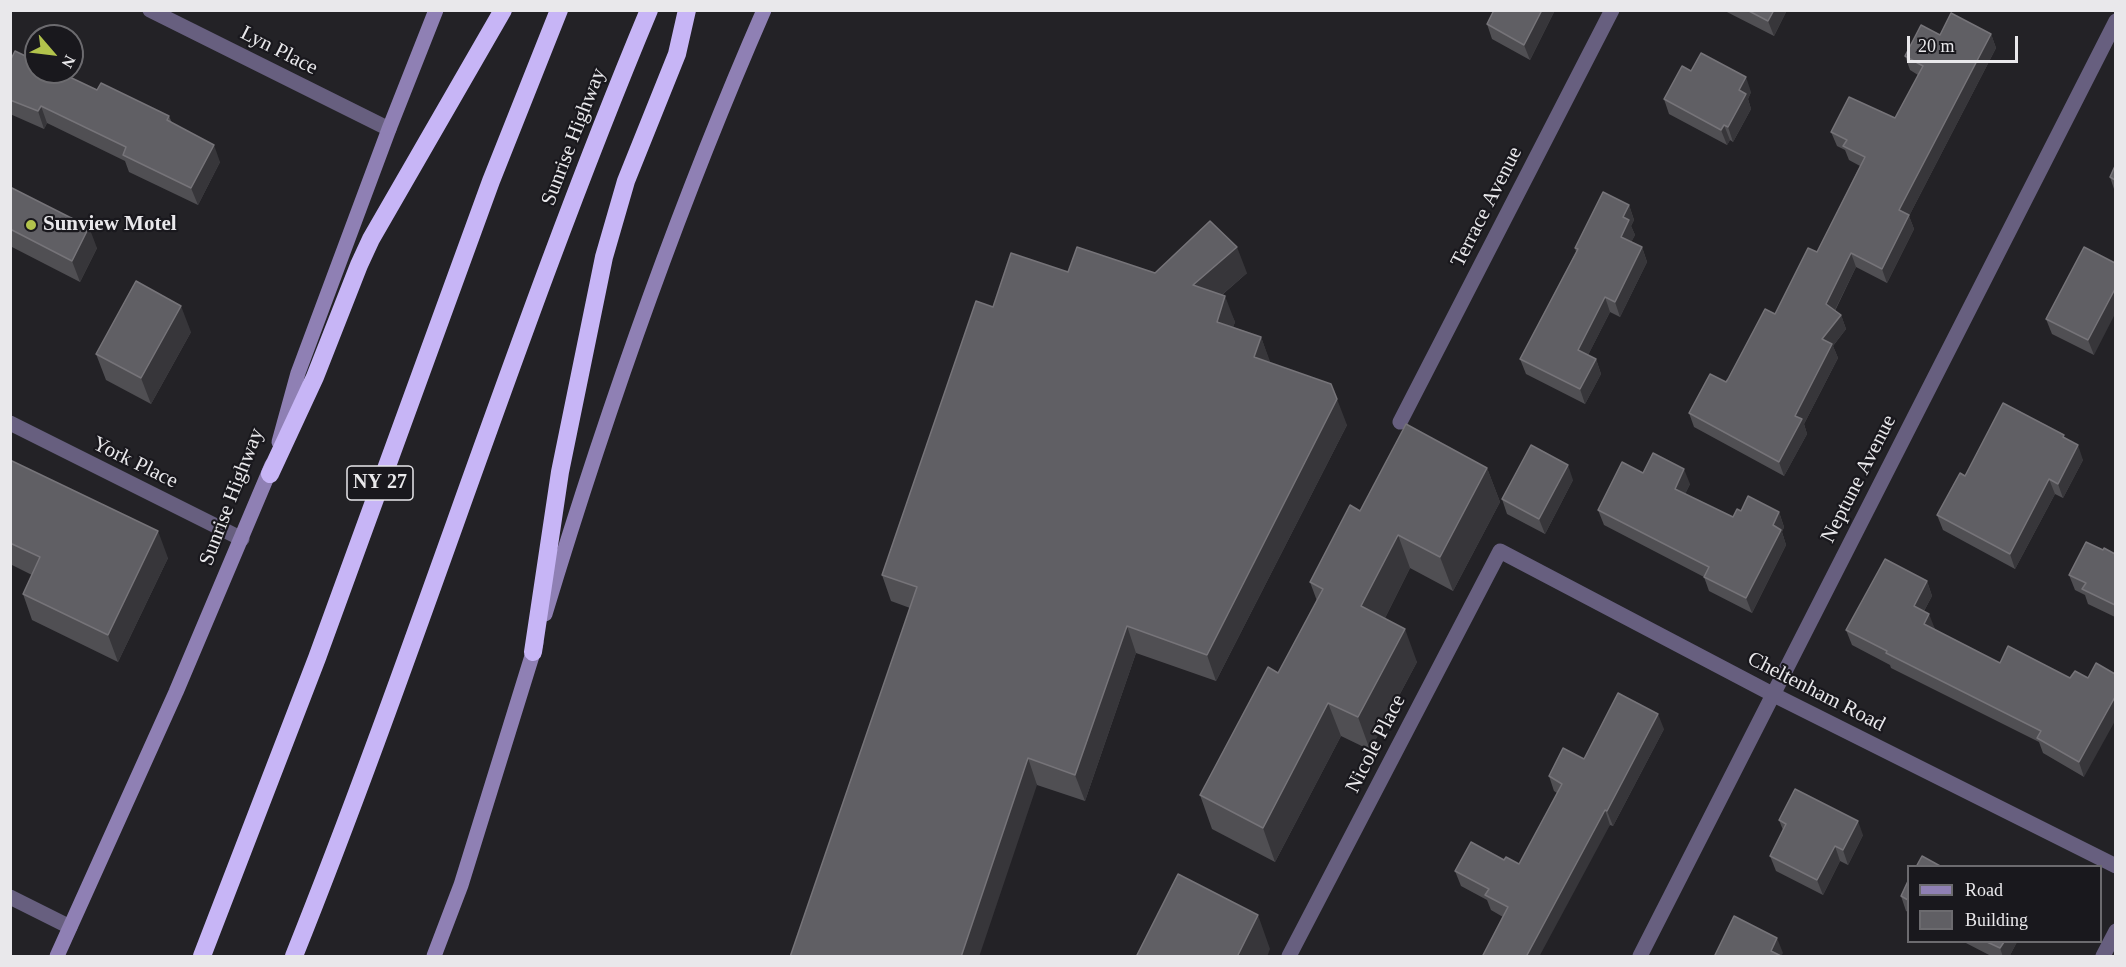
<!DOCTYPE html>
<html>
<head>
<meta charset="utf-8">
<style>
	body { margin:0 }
	#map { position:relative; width:2126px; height:967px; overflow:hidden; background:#232226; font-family:"Times New Roman",serif }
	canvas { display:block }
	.frame { position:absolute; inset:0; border:12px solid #e9e8eb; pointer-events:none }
	.legend { position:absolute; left:1907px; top:865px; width:195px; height:78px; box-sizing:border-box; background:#19181d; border:2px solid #6c6b6f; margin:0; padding:8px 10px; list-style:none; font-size:18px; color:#e9e8eb }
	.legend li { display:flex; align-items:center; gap:12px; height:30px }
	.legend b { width:30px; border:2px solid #6c6b6f }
	.north { position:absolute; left:24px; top:24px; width:60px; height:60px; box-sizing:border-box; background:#19181d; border:2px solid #6c6b6f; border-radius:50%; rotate:118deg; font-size:16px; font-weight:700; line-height:24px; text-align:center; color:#e9e8eb }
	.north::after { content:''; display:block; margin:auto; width:21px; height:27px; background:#b2c34c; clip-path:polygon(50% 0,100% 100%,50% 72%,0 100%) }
	.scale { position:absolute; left:1907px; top:36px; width:111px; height:27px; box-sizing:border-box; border:3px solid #e9e8eb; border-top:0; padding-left:8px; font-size:18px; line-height:21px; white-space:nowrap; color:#e9e8eb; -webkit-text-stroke:4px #19181d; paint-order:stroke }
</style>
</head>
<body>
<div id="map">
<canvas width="2126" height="967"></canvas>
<div class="frame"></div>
<ul class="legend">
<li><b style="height:8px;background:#8f80b4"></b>Road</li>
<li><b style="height:16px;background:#605f64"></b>Building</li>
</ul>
<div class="north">N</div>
<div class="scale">20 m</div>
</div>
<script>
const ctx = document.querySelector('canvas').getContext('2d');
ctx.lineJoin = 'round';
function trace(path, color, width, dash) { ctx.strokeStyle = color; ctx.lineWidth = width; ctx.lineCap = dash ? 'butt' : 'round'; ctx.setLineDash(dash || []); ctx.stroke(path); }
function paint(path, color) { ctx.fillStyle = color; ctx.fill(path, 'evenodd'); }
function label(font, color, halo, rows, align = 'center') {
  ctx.font = font + ' "Times New Roman",serif'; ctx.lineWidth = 4.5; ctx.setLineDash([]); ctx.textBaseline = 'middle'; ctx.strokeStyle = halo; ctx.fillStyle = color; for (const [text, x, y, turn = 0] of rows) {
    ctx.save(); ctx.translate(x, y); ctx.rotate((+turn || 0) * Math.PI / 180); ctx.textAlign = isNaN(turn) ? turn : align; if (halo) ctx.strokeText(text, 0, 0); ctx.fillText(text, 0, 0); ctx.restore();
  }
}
trace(new Path2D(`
	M150,10L389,129
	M1400,422L1612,10
	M10,423L242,539
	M10,897L70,927
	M1289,956L1500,551L1774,695L2116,866
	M1640,956L2116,21
	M2103,956L2116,931`), '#675f7f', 15);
trace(new Path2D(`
	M279,442L298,373L389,129L436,10
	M545,614C607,409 678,207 764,10
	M57,956L176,692L272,465
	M434,956L461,885L536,643`), '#8f80b4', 15);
trace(new Path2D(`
	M270,474L315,377L359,265L371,239L503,10
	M533,652L560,472L604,257L626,181L677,54L687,10
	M202,956L317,658L491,181L559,10
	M294,956C419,644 519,321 649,10`), '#c7b5f6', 18);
paint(new Path2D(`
	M1494,10H1555L1530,60L1492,39L1487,24Z
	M1723,10H1787L1774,36Z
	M1991,34L1996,48L1909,216L1914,229L1887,283L1856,267L1835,311L1841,315L1846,329L1833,346L1838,358L1804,424L1807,434L1784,476L1694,427L1689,413L1726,382L1775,314L1817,252L1860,166L1849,160L1845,150L1837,146L1831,132L1895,118L1918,75L1910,70L1905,56L1940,35Z
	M10,61L169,116L172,123L220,162L198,205L129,172L125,161L47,123L44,129L10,114Z
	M1691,71L1751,92L1748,99L1751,109L1733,142L1730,140L1727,145L1669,114L1664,99Z
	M2115,166V192L2110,177Z
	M10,187L97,248L80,282L10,246Z
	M1629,205L1634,220L1631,226L1635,235L1631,242L1642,247L1647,262L1620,317L1610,312L1588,355L1596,359L1601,374L1585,404L1526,374L1520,359L1576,252L1575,248Z
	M2084,247L2094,355L2052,334L2046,319Z
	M1068,272L1247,273L1222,295L1235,322L1233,327L1261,337L1270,363L1347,425L1216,681L1136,653L1085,801L1037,785L910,608L891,601L882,575L993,307Z
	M191,332L151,404L106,380L96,354Z
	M2066,439L2083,460L2063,498L2055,494L2015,569L1943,530L1937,515L1965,476Z
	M10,460L168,558L118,662L32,620L23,594L32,575L10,564Z
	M1487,468L1500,502L1453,591L1410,568L1385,618L1417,662L1370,750L1341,736L1275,862L1212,829L1200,795L1278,673L1317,601L1310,582L1360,511Z
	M1643,473L1690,484L1685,494L1733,517L1741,511L1779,512L1784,527L1782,532L1786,545L1752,613L1709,591L1704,577L1604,525L1598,510Z
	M1573,480L1545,534L1507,514L1502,499Z
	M2103,550L2115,554V617L2088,604L2085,595L2075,590L2069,575Z
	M1927,581L1932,596L1924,611L1935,629L1934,630L2000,663L2070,678L2084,777L2043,753L2039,742L1891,668L1890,665L1852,645L1846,630Z
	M1664,729L1613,826L1610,825L1503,917L1491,910L1487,900L1461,886L1455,871L1504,860L1519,864L1557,793L1554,791L1549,776L1584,759Z
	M1779,820L1863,835L1848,865L1840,861L1823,895L1776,871L1770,856L1783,830Z
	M1908,881V912L1906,911L1901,896Z
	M1964,942H2017L2009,957H1993Z`), '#504f53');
paint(new Path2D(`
	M1542,10H1555L1530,60L1524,45Z
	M1774,10H1787L1774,36L1768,21Z
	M1991,34L1996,48L1909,216L1914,229L1887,283L1882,269L1899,210Z
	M1746,77L1751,92L1748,99L1751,109L1733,142L1728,127L1739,90Z
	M41,106L47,123L44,129L38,111Z
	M1724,125L1730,140L1727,145L1721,130Z
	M214,145L220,162L198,205L191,188Z
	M1629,205L1634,220L1631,226L1635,235L1626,252L1621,237L1623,217Z
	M89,227L97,248L80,282L72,261Z
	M1237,247L1247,273L1203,311L1193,285Z
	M1642,247L1647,262L1620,317L1615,302Z
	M1851,253L1856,267L1831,318L1826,304Z
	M2115,289V314L2094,355L2088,340Z
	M1225,296L1235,322L1226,348L1217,322Z
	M1605,297L1610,312L1583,365L1578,350Z
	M181,306L191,332L151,404L141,378Z
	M1841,315L1846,329L1833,346L1838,358L1804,424L1807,434L1784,476L1779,462L1822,339Z
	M1261,337L1271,364L1254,357Z
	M1596,359L1601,374L1585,404L1580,389Z
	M1337,399L1347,425L1216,681L1207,655Z
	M2078,445L2083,460L2063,498L2058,484Z
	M1568,465L1573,480L1545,534L1539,519Z
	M1487,468L1500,502L1453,591L1440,557Z
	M1684,469L1690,484L1680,504L1675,489Z
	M2049,479L2055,494L2015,569L2010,554Z
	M1779,512L1784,527L1782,532L1786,545L1752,613L1746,598L1773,525Z
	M158,531L168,558L118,662L108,635Z
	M1398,535L1410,568L1374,640L1361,606Z
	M1927,581L1932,596L1919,620L1914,606Z
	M1929,614L1935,629L1929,639L1924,624Z
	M1127,626L1136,653L1085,801L1075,775Z
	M1405,629L1417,662L1370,750L1358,717Z
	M2115,697V721L2084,777L2079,762Z
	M1328,703L1341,736L1275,862L1263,828Z
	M1658,714L1664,729L1613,826L1607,811Z
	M1028,758L1037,785L979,957H961Z
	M1605,810L1610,825L1539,957H1526Z
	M1858,821L1863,835L1848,865L1843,850Z
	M1835,846L1840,861L1823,895L1817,880Z
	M1258,915L1270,949L1267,957H1237Z
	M1777,938L1783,953L1781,957L1771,951Z
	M2004,942H2017L2009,957H2003L2000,948Z`), '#37363a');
const building = new Path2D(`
	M1494,10H1542L1524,45L1487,24Z
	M1747,10H1774L1768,21Z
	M1951,13L1991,34L1899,210L1909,215L1882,269L1851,253L1826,304L1841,315L1822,339L1832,344L1795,416L1802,419L1779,462L1689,413L1710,374L1726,382L1728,379L1765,309L1775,314L1808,248L1817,252L1865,157L1843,146L1847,140L1831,132L1849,97L1895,118L1923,66L1905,56L1921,25L1940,35Z
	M15,51L36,61V72H59L97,90L101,83L169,116L167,120L214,145L191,188L123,155L126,147L41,106L38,111L10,100V61Z
	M1701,53L1746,77L1739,90L1746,94L1728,127L1724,125L1721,130L1664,99L1682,66L1691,71Z
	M2115,166V180L2110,177Z
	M10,187L89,227L72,261L10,229Z
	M1603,192L1629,205L1623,217L1629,220L1621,237L1642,247L1615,302L1605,297L1578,350L1596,359L1580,389L1520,359L1578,249L1575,248Z
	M1210,221L1237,247L1193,285L1225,296L1217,322L1261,337L1254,357L1331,384L1337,399L1207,655L1127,626L1075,775L1028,758L961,957H790L917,587L882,575L976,301L993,307L1011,253L1068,272L1077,247L1155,273Z
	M2084,247L2115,263V289L2088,340L2046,319Z
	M136,281L181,306L141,378L96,354Z
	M2003,403L2064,435L2063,437L2078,445L2058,484L2049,479L2010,554L1937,515L1960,473L1965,476Z
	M1406,424L1487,468L1440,557L1398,535L1361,606L1405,629L1358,717L1328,703L1263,828L1200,795L1268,667L1278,673L1323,589L1310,582L1350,505L1360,511Z
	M1531,445L1568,465L1539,519L1502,499Z
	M1653,453L1684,469L1675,489L1733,517L1737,509L1741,511L1748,496L1779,512L1773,525L1781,530L1746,598L1704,577L1709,567L1598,510L1622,462L1643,473Z
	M10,460L158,531L108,635L23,594L40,557L10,543Z
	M2086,542L2103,550L2104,548L2115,554V605L2082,589L2086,583L2069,575Z
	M1885,559L1927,581L1914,606L1929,614L1924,624L2000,663L2008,646L2070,678L2075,671L2088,678L2096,663L2115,674V697L2079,762L2037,738L2041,731L1886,653L1887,651L1846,630Z
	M1618,693L1658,714L1607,811L1605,810L1526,957H1482L1508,907L1485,895L1489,889L1455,871L1471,842L1504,860L1506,857L1519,864L1562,784L1549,776L1563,748L1584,759Z
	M1795,789L1858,821L1843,850L1835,846L1817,880L1770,856L1786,824L1779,820Z
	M1922,856L1942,867H1916Z
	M1178,874L1258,915L1237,957H1136Z
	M1908,881V900L1901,896Z
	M1734,916L1777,938L1771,951L1783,957H1714Z
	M1987,942H2004L2000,948Z`);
paint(building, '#605f64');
trace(building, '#767479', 1.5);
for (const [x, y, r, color] of [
	[31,225,6,"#b2c34c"]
]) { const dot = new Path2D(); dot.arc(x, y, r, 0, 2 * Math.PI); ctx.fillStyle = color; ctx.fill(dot); trace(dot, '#19181d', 2); }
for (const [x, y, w] of [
	[380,483,66]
]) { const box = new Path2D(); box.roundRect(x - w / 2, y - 17, w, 34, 4.5); ctx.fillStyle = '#19181d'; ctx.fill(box); trace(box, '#e9e8eb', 1.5); }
label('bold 20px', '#e9e8eb', null, [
	["NY 27",380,483]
]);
label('21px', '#e9e8eb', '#19181d', [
	["Lyn Place",279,51,27],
	["Sunrise Highway",574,137,-69],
	["Terrace Avenue",1487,207,-63],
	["York Place",135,463,26],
	["Neptune Avenue",1859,479,-63],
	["Sunrise Highway",232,497,-69],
	["Cheltenham Road",1816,692,27],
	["Nicole Place",1376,744,-63]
]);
label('bold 21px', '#e9e8eb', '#19181d', [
	["Sunview Motel",43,225]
], 'left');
</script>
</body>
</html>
